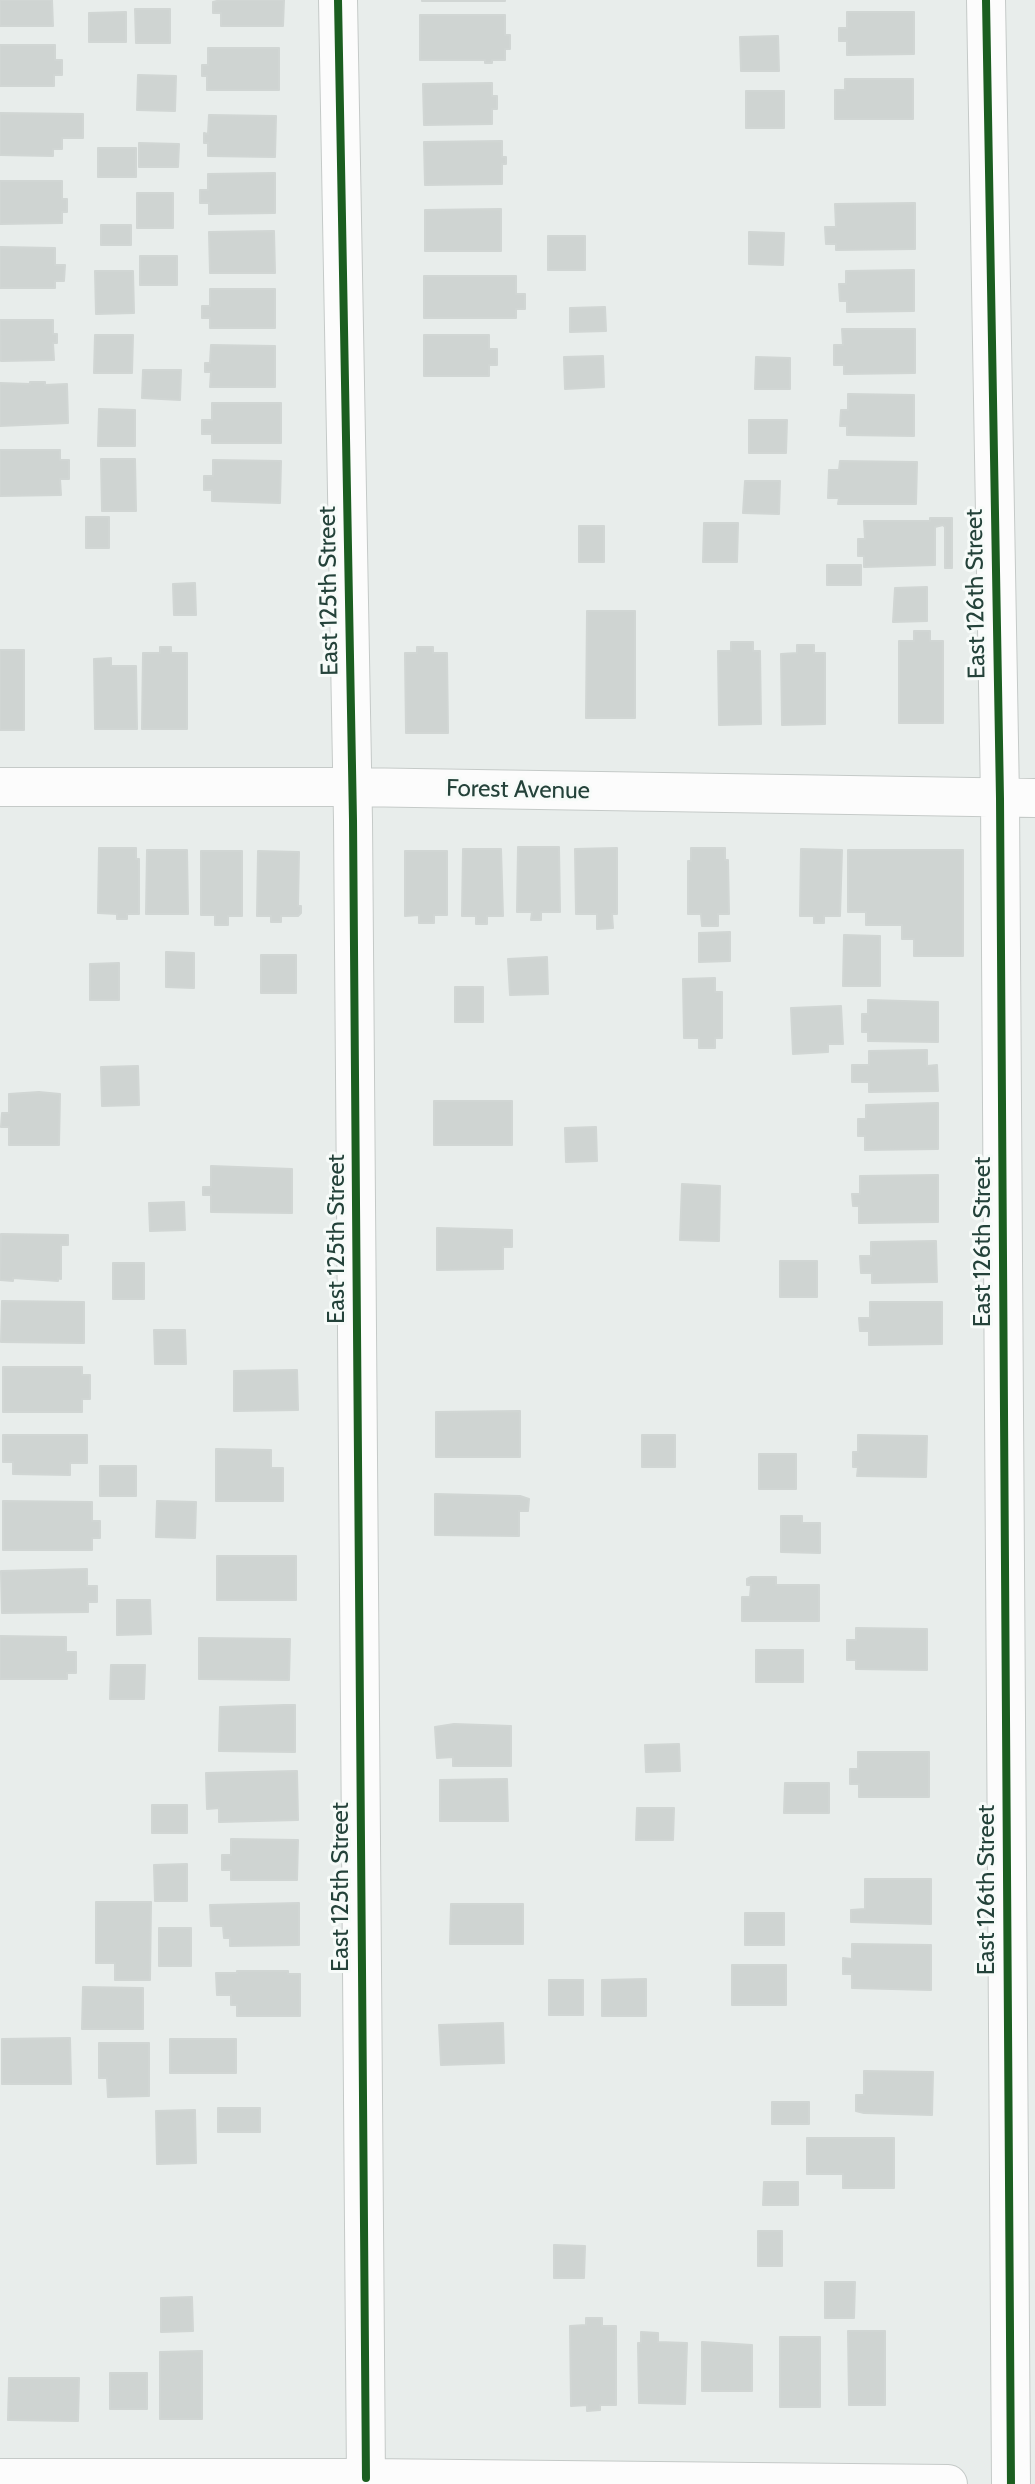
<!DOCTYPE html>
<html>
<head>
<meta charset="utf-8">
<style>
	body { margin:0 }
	canvas { display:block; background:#e8edeb }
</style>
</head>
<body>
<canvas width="1035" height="2484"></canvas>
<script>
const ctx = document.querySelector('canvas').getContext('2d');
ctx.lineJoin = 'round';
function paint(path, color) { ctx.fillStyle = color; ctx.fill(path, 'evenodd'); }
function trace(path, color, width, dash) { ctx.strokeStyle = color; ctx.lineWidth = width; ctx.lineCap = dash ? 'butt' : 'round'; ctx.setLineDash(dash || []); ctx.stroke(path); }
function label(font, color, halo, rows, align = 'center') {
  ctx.font = font + ' Cabin,sans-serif'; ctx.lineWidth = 6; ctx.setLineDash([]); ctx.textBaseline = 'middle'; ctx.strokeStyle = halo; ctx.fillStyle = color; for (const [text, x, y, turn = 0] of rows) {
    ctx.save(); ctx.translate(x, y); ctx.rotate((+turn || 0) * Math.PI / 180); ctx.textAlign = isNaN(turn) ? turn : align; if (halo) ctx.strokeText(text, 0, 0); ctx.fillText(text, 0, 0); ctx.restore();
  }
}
const building = new Path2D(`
	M0,0H52L53,26H0Z
	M221,0H284L283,26H221V13H213V2Z
	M422,0H505V1H422Z
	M135,9H170V43H136Z
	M126,12V42H89V13Z
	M847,12H914V54L847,55V41H839V28H847Z
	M420,15H505V35H510V49H505V60H492V63H485V60H420Z
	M778,36L779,71H741L740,37Z
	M0,45H55V60H62V75H54V86H0Z
	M208,48H279V90H207V76H202V65H208Z
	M138,75L176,76L175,111L137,110Z
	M845,79H913V119H835V90H845Z
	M492,83V96H497V109H492V124L424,125L423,84Z
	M746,91H784V128H746Z
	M0,113L83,114V138H62V149H53V156L0,155Z
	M209,115L276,116L275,157L208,156V143H204V133L208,134Z
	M502,141V157H506V164H502V184L425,185L424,142Z
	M139,143L179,144L178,167H139Z
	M98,148H136V177H98Z
	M275,173V213L209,214V203H200V190H208V174Z
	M0,181H62V199H67V212H62V223L0,224Z
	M137,193H173V228H137Z
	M915,203V249L836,250V244H826L825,227H836L835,204Z
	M501,209V251H425V210Z
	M101,225H131V245H101Z
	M274,231L275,273H210L209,232Z
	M749,232L784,233L783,265L749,264Z
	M548,236H585V270H548Z
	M0,247L55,248V265H65L64,281H55V288H0Z
	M140,256H177V285H140Z
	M914,270V311L847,312V301H840L839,284H846V271Z
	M95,271H133L134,313L96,314Z
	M424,276H516V294H525V309H516V318H424Z
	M210,289H275V328H210V318H202V306H210Z
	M605,307L606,331L570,332V308Z
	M0,320H53V334H57V343H53L54,360L1,361Z
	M842,329H915V373L844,374V365H834V345H843Z
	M95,335H133L132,373H94Z
	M424,335H489V349H497V365H489V376H424Z
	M211,345L275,346V387H210L211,372H205V363H210Z
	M603,356L604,387L565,389L564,357Z
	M756,357L790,358V389H755Z
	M143,370H181L180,400L142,398Z
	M30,382H45V385L67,384L68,423L0,426V383L30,384Z
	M848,394L914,395V436L847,435V426H840L841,410H848Z
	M212,403H281V443H212V434H202V420H212Z
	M99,409L135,410V446H98Z
	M749,420H787L786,453H749Z
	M0,450H60V460H69V479H60L61,495L0,496Z
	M101,459H135L136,511H102Z
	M213,460L281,461L280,503L212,501V490H204V476H213Z
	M840,461L917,462L916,504H838L839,498H828L829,470H839Z
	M745,481H780L779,514L743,513Z
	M86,517H109V548H86Z
	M930,518H952V568H945V527L943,525L935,527V565L864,567V556H858V539H865L864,521H930Z
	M704,523H738L737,562H703Z
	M579,526H604V562H579Z
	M827,565H861V585H827Z
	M195,583L196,615H174L173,584Z
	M927,587V621L893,622L895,588Z
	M587,611H635V718H586Z
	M914,631H930V641H943V723H899V641H914Z
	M731,642H753V651H760L761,724L719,725L718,651H731Z
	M797,645H814V653H825V724L782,725L781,654L797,653Z
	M160,647H171V653H187V729H142L143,653H160Z
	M417,647H433V653H447L448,733H406L405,653H417Z
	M0,650H24V730H0Z
	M111,658V666H136L137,729H95L94,659Z
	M518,847H559L560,912H541V920H531L532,912H517Z
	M99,848H136V859H139V914H127V919H117V914L98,913Z
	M617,848V914H612L613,928L597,929V914H576L575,849Z
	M691,848H725V860H728L729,914H718V926H702L701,914H688V861H691Z
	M463,849H501L503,916H487V924H476V916H462Z
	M801,849L842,850L840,916H824V923H814V916H800Z
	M147,850H187L188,914H146Z
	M848,850H963V956H914V939H902V925H866V912H848Z
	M201,851H242V916H228V925H215V915H201Z
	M258,851L299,852L298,906H301V913L298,916H281V922H271V916H257Z
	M405,851H447V915H434V923H419V915L405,916Z
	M730,932V961L699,962V933Z
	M844,935L880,936V986H843Z
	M166,952L194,953V988L166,987Z
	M261,955H296V993H261Z
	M547,957L548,994L510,995L508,959Z
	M119,963V1000H90V964Z
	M715,978V992H722V1038H715V1048H699V1038H684L683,979Z
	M455,987H483V1022H455Z
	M868,1000L938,1002V1042L868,1041V1032H862V1014H868Z
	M841,1006L843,1044H828V1052L793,1054L791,1008Z
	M927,1050V1066L937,1065L938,1091L869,1092V1082H852V1065H869V1051Z
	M138,1066L139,1105L102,1106L101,1067Z
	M39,1092L60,1094L59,1145H9V1127H1L2,1113H9V1094Z
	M434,1101H512V1145H434Z
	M938,1103V1149L865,1150V1136H858V1119H866V1105Z
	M596,1127L597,1161L566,1162L565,1128Z
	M211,1166L292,1169V1213L211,1212V1195H203V1187H211Z
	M938,1175V1222L859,1223V1206H853L852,1194H860V1176Z
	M682,1184L720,1186L719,1241L680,1240Z
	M184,1202L185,1230L150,1231L149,1203Z
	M437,1228L512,1230V1247H503V1269L437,1270Z
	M1,1234L68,1235V1245H61V1279L58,1278V1281L13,1278V1281L0,1280Z
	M936,1241L937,1282L872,1283V1273H861L860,1256H871V1242Z
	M780,1261H817V1297H780Z
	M113,1263H144V1299H113Z
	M2,1301L84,1302V1343L1,1342Z
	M870,1302H942V1344L869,1345V1331H860L859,1318H870Z
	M154,1330H185L186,1364H155Z
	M3,1367H82V1375H90V1399H82V1412H3Z
	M297,1370L298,1410L234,1411V1371Z
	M520,1411V1457H436V1412Z
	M3,1435H87V1463H70V1475L13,1474V1462H3Z
	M642,1435H675V1467H642Z
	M858,1435L927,1436L926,1477L857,1476L858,1467H853V1452H858Z
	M216,1449L271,1450V1468H283V1501H216Z
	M759,1454H796V1489H759Z
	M100,1466H136V1496H100Z
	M435,1494L520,1496L529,1499L528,1511H519V1536L435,1535Z
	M3,1501L92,1502V1521H100V1538H92V1550H3Z
	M157,1501L196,1502L195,1538L156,1537Z
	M781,1516H802V1523H820V1553L781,1552Z
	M217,1556H296V1600H217Z
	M87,1569V1586H97V1602H88V1612L2,1613L1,1571Z
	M751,1577H776V1585H819V1621H742V1597H750L751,1585H747V1579Z
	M117,1600H150L151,1634L117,1635Z
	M856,1628L927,1629V1670L856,1669V1660H847V1640H856Z
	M0,1636L66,1637V1652H76V1673H67V1679H0Z
	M199,1638L290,1639L289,1680L199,1679Z
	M756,1650H803V1682H756Z
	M111,1665H145L144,1699H110Z
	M285,1705H295V1752L219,1751L220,1707Z
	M454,1724L511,1726V1766H453V1757L437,1758L435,1727Z
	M679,1744L680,1771L646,1772L645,1745Z
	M858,1752H929V1797H859V1784H850V1769H858Z
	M297,1771L298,1820L219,1822V1808L207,1809L206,1773Z
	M507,1779L508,1821H440V1780Z
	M785,1783H829V1813H784Z
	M152,1805H187V1833H152Z
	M637,1808H674L673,1840H636Z
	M231,1839L298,1840L297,1880H231V1870H222V1855H231Z
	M187,1864V1901H155L154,1865Z
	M865,1879H931V1924L851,1922V1910L865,1909Z
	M96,1902H151L150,1980H115V1963H96Z
	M299,1903V1945L230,1946V1938H224L223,1926H211L210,1905Z
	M451,1904H523V1944H450Z
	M745,1913H784V1945H745Z
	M159,1928H191V1966H159Z
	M852,1944L931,1945V1990L852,1988V1974H843V1958L852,1959Z
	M732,1965H786V2005H732Z
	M237,1971H288V1974H300V2016H237V2005H231V1995H217L216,1973H237Z
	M646,1979V2016H602V1980Z
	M549,1980H583V2015H549Z
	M83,1987L143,1988V2029H82Z
	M503,2023L504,2063L441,2065L439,2025Z
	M70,2038L71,2084H2V2039Z
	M170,2039H236V2073H170Z
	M99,2043H149V2096L108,2097L107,2078H99Z
	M864,2071L933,2072L932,2115L864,2113L856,2111V2095H864Z
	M772,2102H809V2124H772Z
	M218,2108H260V2132H218Z
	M195,2110L196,2163L157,2164L156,2111Z
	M807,2138H894V2188H843V2174H807Z
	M764,2182H798V2205H763Z
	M758,2231H782V2266H758Z
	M554,2245L585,2246L584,2278H554Z
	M825,2282H855L854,2318H825Z
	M192,2297L193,2331L161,2332V2298Z
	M586,2318H602V2326H616V2405H600V2410L587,2411V2405L571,2406L570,2326L586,2325Z
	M848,2331H885V2405H849Z
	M641,2332L658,2333V2342L687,2343L685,2404L639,2403L638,2343H641Z
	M780,2337H820V2407H780Z
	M702,2342L752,2345V2391H702Z
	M202,2351V2419H160V2352Z
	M110,2373H147V2409H110Z
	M9,2378H79L78,2421L8,2420Z`);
paint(building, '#cfd4d2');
trace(building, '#d1d6d4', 2);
const street = new Path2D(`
	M338,0L353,820L366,2478
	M986,0L1000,798L1011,2484
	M0,787H353L1035,798
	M0,2478H366L948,2484`);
trace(street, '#c5cac8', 40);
trace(street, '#fcfcfc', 38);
trace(new Path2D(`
	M338,0L353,820L366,2478
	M986,0L1000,798L1011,2484`), '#1b5e20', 8);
label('24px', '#24423a', '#f7fbf9', [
	["East 125th Street",329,591,-91],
	["East 126th Street",976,594,-91],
	["Forest Avenue",518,790,1],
	["East 125th Street",337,1239,-90],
	["East 126th Street",983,1242,-90],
	["East 125th Street",341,1887,-90],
	["East 126th Street",987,1890,-90]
]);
</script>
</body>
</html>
